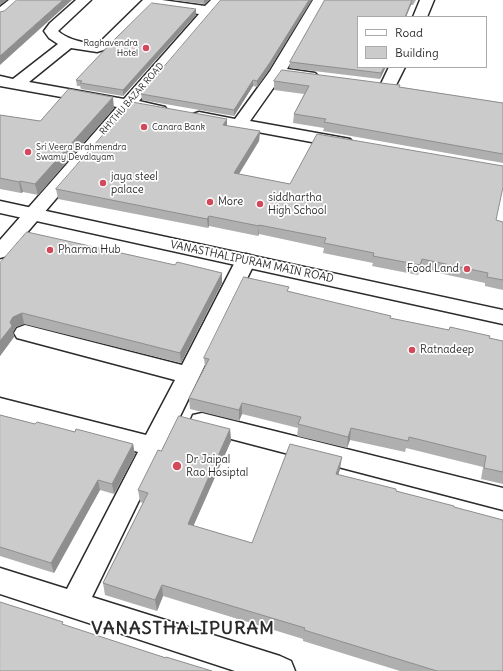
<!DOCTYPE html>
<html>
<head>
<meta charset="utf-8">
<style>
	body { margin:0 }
	#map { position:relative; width:503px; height:671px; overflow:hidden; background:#fff; font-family:Delius,sans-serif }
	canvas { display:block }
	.legend { position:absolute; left:357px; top:16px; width:130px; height:52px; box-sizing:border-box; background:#fff; border:1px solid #aaa; margin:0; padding:5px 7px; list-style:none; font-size:12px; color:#2b2b2b }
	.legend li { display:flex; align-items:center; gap:8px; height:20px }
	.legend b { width:20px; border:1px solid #aaa }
</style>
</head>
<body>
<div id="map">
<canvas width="503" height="671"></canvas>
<ul class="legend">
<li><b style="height:5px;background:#fff"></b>Road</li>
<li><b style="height:11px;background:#cbcbcb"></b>Building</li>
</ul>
</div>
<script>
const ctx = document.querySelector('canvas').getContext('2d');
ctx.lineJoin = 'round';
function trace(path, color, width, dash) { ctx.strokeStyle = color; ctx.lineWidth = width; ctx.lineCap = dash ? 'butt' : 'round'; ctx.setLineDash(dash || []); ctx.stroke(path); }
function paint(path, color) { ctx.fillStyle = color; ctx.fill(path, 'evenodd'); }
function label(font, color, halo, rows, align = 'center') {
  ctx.font = font + ' Delius,sans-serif'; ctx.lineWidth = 3.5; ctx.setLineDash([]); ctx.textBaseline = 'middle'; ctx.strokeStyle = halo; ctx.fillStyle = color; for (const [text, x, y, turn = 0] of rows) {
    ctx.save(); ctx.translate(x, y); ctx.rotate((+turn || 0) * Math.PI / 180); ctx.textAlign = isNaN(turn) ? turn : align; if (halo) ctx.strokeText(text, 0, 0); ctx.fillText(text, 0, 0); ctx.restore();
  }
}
const minor = new Path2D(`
	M9,0H24L5,17L0,18V7Z
	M76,0H91L58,31C66,39 90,46 100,42L143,0H162L205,6L211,0H225L139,101L165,107L167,110L165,113L159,115L132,110L7,256L0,258V240L117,107L0,86V76L13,79L58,44L49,38L44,31L50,23ZM152,7L199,14L124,99L29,82L71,48L97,52L110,48Z
	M313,0H327L287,69L315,73L318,76L315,79L310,81L281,77L250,121L350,139L353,143L350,147L344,148L193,120L191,117L193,114L199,112L235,119L270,71Z
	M420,0H434L427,17H413Z
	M389,67H405L394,89L388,91L382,89L380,86Z
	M246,254L253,256L256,260L92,597L280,656L291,661L295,671H235L0,594V568L67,589L138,452L0,416V398L146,435L175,380L17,338L14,333L17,328L25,325L182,365L236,260L239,256Z
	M202,413L503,488V510L193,429L190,422L193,415Z`);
const tertiary = new Path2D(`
	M0,201L503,310V324L0,213Z`);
trace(minor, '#2b2b2b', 3);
trace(tertiary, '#2b2b2b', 3);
paint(minor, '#fff');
paint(tertiary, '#fff');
paint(new Path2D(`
	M172,0H209L204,4Z
	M325,0H416L413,5H411L380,79L289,68L290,62Z
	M196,9V15L123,96L81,89L80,86H77L76,80Z
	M269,70L257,87L253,86L234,116L142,100L141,94Z
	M274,81L400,87L503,103V163L323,131L324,128L293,123L294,114L304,94L274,90Z
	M114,108L38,195L23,192L21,193L0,189V115L40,121Z
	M227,119V126L260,131L259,141L239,174L290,184L503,222V290L485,286V283L420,269L418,275L372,266L373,263L323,253L324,248L259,234L258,236L209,226L208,228L58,199L56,189Z
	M0,263L175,265L222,273V283L181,363L24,324L16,327L13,332L14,337L0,356Z
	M289,292L390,318L503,341V484L481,479L483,467L406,448L405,452L350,440L347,448L297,436L298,428L242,414L239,421L190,409L189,398L205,367L204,358Z
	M0,415L35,424L75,432L133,444L135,455L114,494L100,490L54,573L0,556Z
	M230,429L231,441L193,526L252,543L340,469L338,475L454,507L503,671H400L303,641V639L163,596L157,611L105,595L103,583L143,503L140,502L138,490L161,451Z`), '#afafaf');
paint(new Path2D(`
	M0,0H7L0,5Z
	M63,0H72L0,65V56Z
	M204,0H209L204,4Z
	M309,0H312L269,70L257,87V81Z
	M412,0L411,5L406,17H405Z
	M196,9V15L123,96V90Z
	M384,67H386L380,79L381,73Z
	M253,80V86L234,116V110Z
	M113,97L114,108L38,195L35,184Z
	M227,119V128L223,125Z
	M260,131L259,141L234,182V173Z
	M20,181L23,192L21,193L19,182Z
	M209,216V226L208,228L207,219Z
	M259,225V234L258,236L259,226Z
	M422,259L420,269L418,275L420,265Z
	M222,273V283L181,363L180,353Z
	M22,313L24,324L16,327L13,332L14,337L0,356V341L10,322L13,317Z
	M242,403V414L239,421V410Z
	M351,428L350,440L347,448L348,437Z
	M230,429L231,441L189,536L188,524Z
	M133,444L135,455L114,494L112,484Z
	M342,457L340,469L335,486L336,474Z
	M98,480L100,490L54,573L51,563Z
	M162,585L163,596L157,611L155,600Z`), '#8e8e8e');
const building = new Path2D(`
	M17,0H63L0,56V12L4,11Z
	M221,0H309L269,64L257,81L253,80L234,110L141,94Z
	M325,0H412L405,17H358V67H384L381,73L290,62Z
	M152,3L196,9L123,90L80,83L82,81L76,80L113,41Z
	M282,70L389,84L400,85L399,87L503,103V154L324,122L326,119L294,114L309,86L274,81Z
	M69,89L113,97L35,184L20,181L19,182L0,178V115L40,121Z
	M132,102L227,119L223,125L260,131L234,173L290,184L317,134L503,166V187L496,220L503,222V280L487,277L488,273L422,259L420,265L373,256L374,253L324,243L326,238L259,225V226L209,216L207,219L56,189Z
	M27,232L175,265L177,262L222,273L180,353L22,313L13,317L10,322L12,326L0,341V263Z
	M244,277L289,287L287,291L391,316L390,318L449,330L450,327L490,336L489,338L503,341V472L484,468L486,456L409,437L408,441L351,428L348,437L298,424L301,417L242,403L239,410L189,398L209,359L204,358Z
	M0,415L35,424L37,422L75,432L76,429L133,444L112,484L98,480L51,563L0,547Z
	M179,416L230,429L188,524L252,543L290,444L342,457L336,474L396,489V491L454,506V507L503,520V671H437L304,630L305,628L162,585L155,600L103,583L148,493L138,490L158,450L161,451Z
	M0,602L63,622L62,624L166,658V657L212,671H0Z`);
paint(building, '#cbcbcb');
trace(building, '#8e8e8e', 1);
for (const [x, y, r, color] of [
	[146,48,4,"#d1495b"],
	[144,127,4,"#d1495b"],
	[28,152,4,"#d1495b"],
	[103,183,4,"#d1495b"],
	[210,202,4,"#d1495b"],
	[260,204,4,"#d1495b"],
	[50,250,4,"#d1495b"],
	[467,269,4,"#d1495b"],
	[412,350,4,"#d1495b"],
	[177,466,5,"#d1495b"]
]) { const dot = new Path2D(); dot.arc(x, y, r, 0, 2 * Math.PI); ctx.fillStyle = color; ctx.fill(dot); trace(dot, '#fff', 1.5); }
label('9px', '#2b2b2b', '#fff', [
	["Raghavendra",138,43,"right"],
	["Hotel",138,53,"right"],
	["Canara Bank",152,127],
	["Sri Veera Brahmendra",36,147],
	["Swamy Devalayam",36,157]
], 'left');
label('9px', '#2b2b2b', '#fff', [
	["RHYTHU BAZAR ROAD",132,99,-49]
]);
label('11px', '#2b2b2b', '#fff', [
	["jaya steel",111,177],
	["palace",111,190],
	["siddhartha",268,198],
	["High School",268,211],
	["More",218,202],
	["Pharma Hub",58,250],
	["Food Land",459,269,"right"],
	["Ratnadeep",420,350],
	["Dr Jaipal",186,460],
	["Rao Hosiptal",186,473]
], 'left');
label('11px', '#2b2b2b', '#fff', [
	["VANASTHALIPURAM MAIN ROAD",252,262,12]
]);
ctx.letterSpacing = '1px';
label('bold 18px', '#2b2b2b', '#fff', [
	["VANASTHALIPURAM",183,629]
]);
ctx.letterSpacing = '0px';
</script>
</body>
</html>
